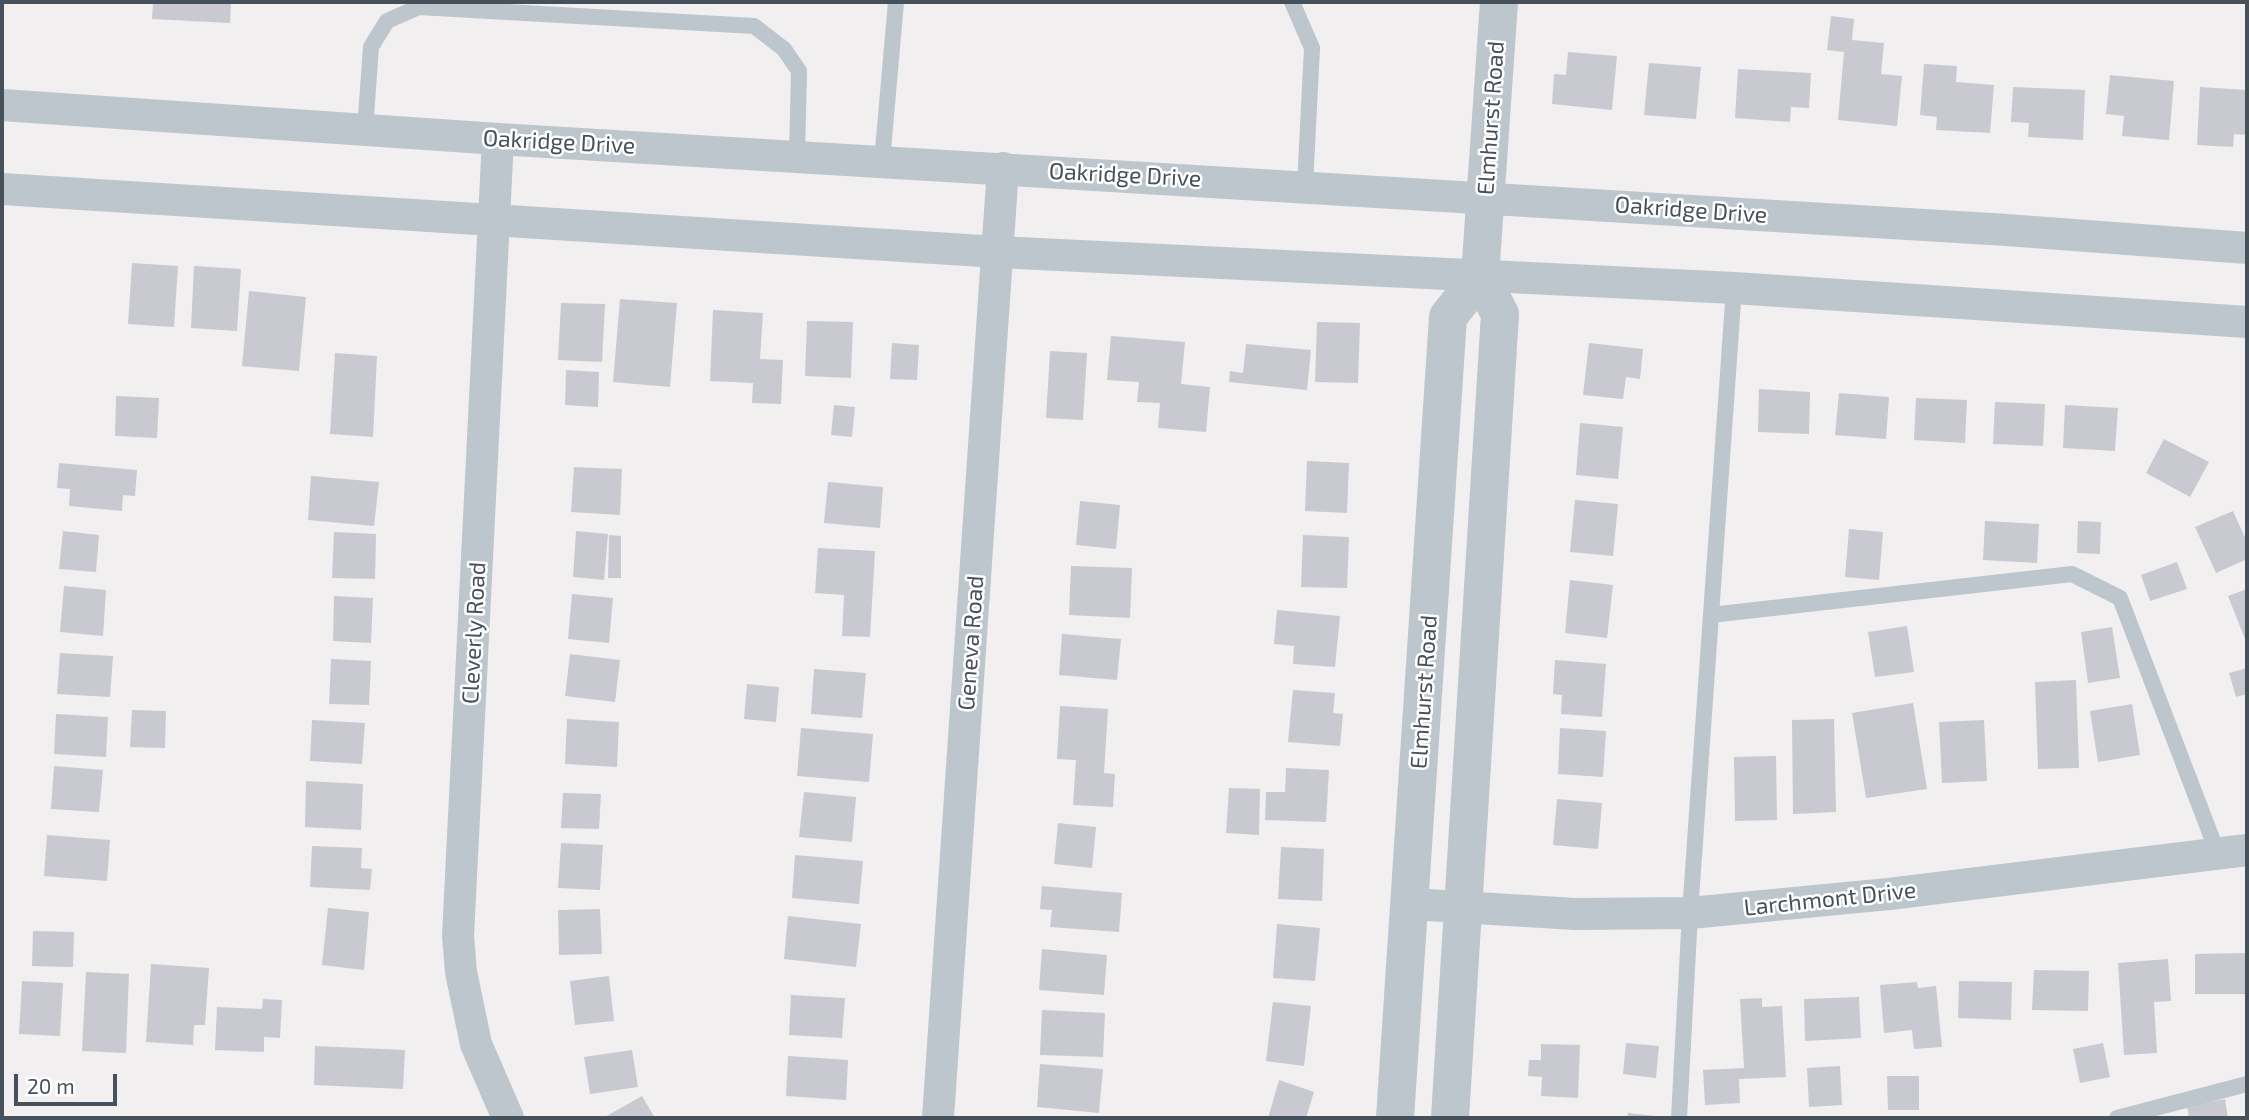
<!DOCTYPE html>
<html>
<head>
<meta charset="utf-8">
<style>
	body { margin:0 }
	#map { position:relative; width:2249px; height:1120px; overflow:hidden; background:#f1efef; font-family:"Exo 2",sans-serif }
	canvas { display:block }
	.frame { position:absolute; inset:0; border:4px solid #47515c; pointer-events:none }
	.scale { position:absolute; left:14px; top:1074px; width:103px; height:32px; box-sizing:border-box; border:4px solid #47515c; border-top:0; padding-left:9px; font-size:21px; line-height:24px; white-space:nowrap; color:#47515c; -webkit-text-stroke:5px #fff; paint-order:stroke }
</style>
</head>
<body>
<div id="map">
<canvas width="2249" height="1120"></canvas>
<div class="frame"></div>
<div class="scale">20 m</div>
</div>
<script>
const ctx = document.querySelector('canvas').getContext('2d');
ctx.lineJoin = 'round';
function paint(path, color) { ctx.fillStyle = color; ctx.fill(path, 'evenodd'); }
function trace(path, color, width, dash) { ctx.strokeStyle = color; ctx.lineWidth = width; ctx.lineCap = dash ? 'butt' : 'round'; ctx.setLineDash(dash || []); ctx.stroke(path); }
function label(font, color, halo, rows, align = 'center') {
  ctx.font = font + ' "Exo 2",sans-serif'; ctx.lineWidth = 5; ctx.setLineDash([]); ctx.textBaseline = 'middle'; ctx.strokeStyle = halo; ctx.fillStyle = color; for (const [text, x, y, turn = 0] of rows) {
    ctx.save(); ctx.translate(x, y); ctx.rotate((+turn || 0) * Math.PI / 180); ctx.textAlign = isNaN(turn) ? turn : align; if (halo) ctx.strokeText(text, 0, 0); ctx.fillText(text, 0, 0); ctx.restore();
  }
}
paint(new Path2D(`
	M153,2H231L230,23L152,19Z
	M1831,16L1854,19L1852,40L1884,43L1881,74L1902,76L1897,126L1838,120L1844,52L1827,50Z
	M1568,52L1617,56L1612,110L1552,104L1554,74L1566,75Z
	M1649,63L1701,67L1696,119L1644,115Z
	M1924,64L1957,66L1956,82L1994,85L1990,133L1936,130L1937,117L1920,115Z
	M1738,69L1811,73L1809,108L1791,107L1790,122L1735,118Z
	M2110,75L2174,81L2169,140L2122,136L2124,116L2106,114Z
	M2013,87L2085,90L2083,140L2028,137L2029,123L2011,122Z
	M2200,87L2247,90V135L2234,134L2233,147L2197,145Z
	M132,263L178,266L174,327L128,324Z
	M194,266L241,269L237,331L191,328Z
	M249,291L306,297L299,371L242,366Z
	M620,299L677,303L670,387L613,382Z
	M561,303L605,304L602,362L558,360Z
	M713,310L763,313L760,359L783,360L781,404L752,403L753,383L710,381Z
	M807,321L853,322L851,378L805,376Z
	M1317,322L1360,323L1358,383L1315,382Z
	M1111,336L1185,342L1181,384L1210,387L1206,432L1158,428L1160,403L1137,402L1139,382L1107,380Z
	M892,343L919,345L917,380L890,379Z
	M1589,343L1643,349L1640,379L1626,377L1623,399L1583,395Z
	M1246,344L1311,350L1307,390L1229,382L1230,371L1243,373Z
	M1050,351L1087,353L1083,420L1046,418Z
	M335,353L377,356L373,437L330,434Z
	M566,370L599,372L598,407L565,405Z
	M1759,389L1810,392L1809,434L1758,432Z
	M1839,393L1889,397L1886,439L1835,435Z
	M116,396L159,398L157,438L115,436Z
	M1916,398L1967,400L1965,443L1914,440Z
	M1995,402L2045,404L2043,446L1993,444Z
	M834,405L855,407L852,437L831,435Z
	M2065,405L2118,408L2115,451L2063,448Z
	M1580,423L1623,427L1618,479L1576,475Z
	M2164,439L2209,462L2190,497L2146,473Z
	M1307,461L1349,463L1347,513L1305,511Z
	M59,463L137,470L135,496L123,495L122,511L69,506L70,489L57,488Z
	M574,467L622,469L620,515L571,512Z
	M311,476L379,482L374,526L308,520Z
	M828,482L883,487L880,528L824,523Z
	M1575,500L1618,504L1613,556L1570,552Z
	M1080,501L1120,505L1116,549L1076,545Z
	M2233,511L2247,542V559L2216,573L2195,527Z
	M1985,521L2039,524L2037,563L1983,560Z
	M2078,521L2101,522L2100,554L2077,553Z
	M1849,529L1883,532L1879,580L1845,577Z
	M63,531L99,535L96,572L59,569Z
	M576,531L608,534L604,580L573,577Z
	M334,532L376,534L375,579L332,578Z
	M609,535L621,536V578H608Z
	M1303,535L1349,537L1347,588L1301,587Z
	M818,548L875,551L870,637L842,636L844,595L815,593Z
	M2177,562L2187,589L2150,601L2141,575Z
	M1071,566L1132,568L1130,618L1069,615Z
	M1570,580L1613,585L1607,638L1565,633Z
	M64,586L106,590L103,636L60,632Z
	M2247,589V644L2228,596Z
	M572,594L613,598L609,643L568,639Z
	M334,596L373,598L371,643L333,641Z
	M1277,610L1340,616L1335,667L1293,664L1294,646L1274,644Z
	M1907,626L1914,672L1875,677L1868,632Z
	M2112,627L2120,678L2088,683L2081,632Z
	M1062,634L1121,639L1117,680L1059,675Z
	M60,653L113,656L110,697L57,694Z
	M570,654L620,660L615,702L565,696Z
	M331,659L371,661L369,705L329,704Z
	M1555,660L1606,664L1602,717L1561,714L1562,695L1553,694Z
	M2247,668V694L2236,697L2229,673Z
	M814,669L866,673L862,718L811,714Z
	M2076,680L2079,768L2038,769L2035,682Z
	M747,684L779,687L776,722L744,719Z
	M1293,690L1335,693L1333,713L1343,714L1340,746L1288,742Z
	M1913,703L1927,789L1866,798L1852,713Z
	M2132,704L2140,755L2098,762L2090,711Z
	M1060,706L1108,709L1104,773L1115,774L1113,807L1073,805L1076,760L1057,759Z
	M132,710L166,711L165,748L130,747Z
	M56,714L108,717L106,757L54,754Z
	M567,719L619,722L617,767L565,764Z
	M1834,719L1836,812L1793,814L1792,720Z
	M312,720L365,723L362,764L310,761Z
	M1984,720L1987,781L1942,783L1939,722Z
	M801,728L873,734L869,782L797,776Z
	M1560,728L1606,731L1603,777L1558,774Z
	M1776,756L1777,820L1735,821L1734,757Z
	M54,766L103,770L99,812L51,809Z
	M1286,768L1329,770L1326,822L1265,820L1266,792H1285Z
	M306,781L363,784L361,830L305,827Z
	M1229,788L1260,789L1259,835L1226,833Z
	M804,792L856,797L852,842L799,837Z
	M563,793L601,794L599,829L561,828Z
	M1557,799L1602,803L1598,849L1553,845Z
	M1058,823L1096,827L1092,868L1054,864Z
	M47,835L110,840L107,881L44,876Z
	M561,843L603,845L600,890L558,888Z
	M312,846L362,848L361,868L372,869L370,890L310,887Z
	M1281,847L1324,849L1322,901L1278,899Z
	M795,855L863,861L859,904L792,898Z
	M1042,886L1122,893L1119,932L1050,927L1052,910L1040,909Z
	M328,908L369,912L364,970L322,965Z
	M600,909L602,954L559,955L558,910Z
	M788,916L861,924L856,967L784,959Z
	M1277,924L1320,928L1315,981L1273,978Z
	M33,931L74,932L73,967L32,966Z
	M1042,949L1107,955L1104,995L1039,990Z
	M2246,953V994H2195V954Z
	M2168,959L2171,1001L2154,1002L2157,1053L2124,1055L2118,963Z
	M151,964L209,968L205,1025H194L193,1045L146,1042Z
	M2034,970L2089,971L2088,1011L2032,1010Z
	M86,972L129,974L126,1053L82,1051Z
	M609,976L614,1021L575,1025L570,981Z
	M22,981L63,983L60,1036L19,1034Z
	M1959,981L2012,982L2011,1020L1958,1018Z
	M1917,982L1918,988L1936,986L1942,1047L1914,1049L1912,1030L1884,1033L1880,985Z
	M791,995L845,998L842,1038L789,1035Z
	M1859,997L1861,1038L1805,1041L1804,999Z
	M1762,998V1007L1782,1006L1786,1077L1739,1079L1740,1103L1705,1105L1703,1070L1744,1068L1740,999Z
	M263,999L282,1000L280,1038L264,1037V1052L215,1050L217,1007L262,1009Z
	M1273,1002L1311,1006L1304,1066L1266,1061Z
	M1042,1010L1105,1013L1103,1057L1040,1055Z
	M1626,1043L1659,1046L1656,1078L1623,1074Z
	M2103,1043L2110,1077L2080,1083L2073,1049Z
	M1541,1044L1580,1045L1578,1098L1541,1096L1542,1077L1528,1076L1529,1060H1541Z
	M315,1046L405,1050L403,1089L314,1085Z
	M632,1050L638,1087L590,1094L584,1057Z
	M788,1056L848,1060L846,1100L786,1096Z
	M1040,1064L1103,1069L1099,1113L1037,1107Z
	M1840,1066L1842,1105L1809,1107L1807,1068Z
	M1887,1076H1919V1110H1888Z
	M1279,1080L1314,1092L1306,1118H1268Z
	M642,1096L655,1118H603Z
	M2225,1099L2228,1118H2189L2187,1106Z
	M1628,1113L1656,1116V1118H1627Z`), '#c9cad1');
trace(new Path2D(`
	M1292,2L1312,48L1305,186
	M365,130L371,47L387,21L419,7L754,26L784,49L799,71L797,156
	M882,161L896,2
	M1711,615L2072,574L2120,598L2218,854
	M1679,1118L1690,913L1734,288
	M2117,1118L2247,1084`), '#bdc5cd', 16);
trace(new Path2D(`
	M2,105L498,139L2007,230L2247,248
	M498,139L458,936L461,972L476,1044L508,1118
	M2,189L998,252L1734,288L2247,322
	M1411,904L1575,914L1690,913L1889,894L2247,850
	M938,1118L1003,168`), '#bdc5cd', 32);
trace(new Path2D(`
	M1395,1118L1448,317L1480,276
	M1450,1118L1500,314L1480,276L1499,2`), '#bdc5cd', 38);
label('23px', '#47515c', '#fff', [
	["Elmhurst Road",1491,118,-86],
	["Oakridge Drive",559,142,3],
	["Oakridge Drive",1125,175,3],
	["Oakridge Drive",1691,210,4],
	["Cleverly Road",474,633,-87],
	["Geneva Road",971,643,-86],
	["Elmhurst Road",1424,692,-86],
	["Larchmont Drive",1830,899,-6]
]);
</script>
</body>
</html>
